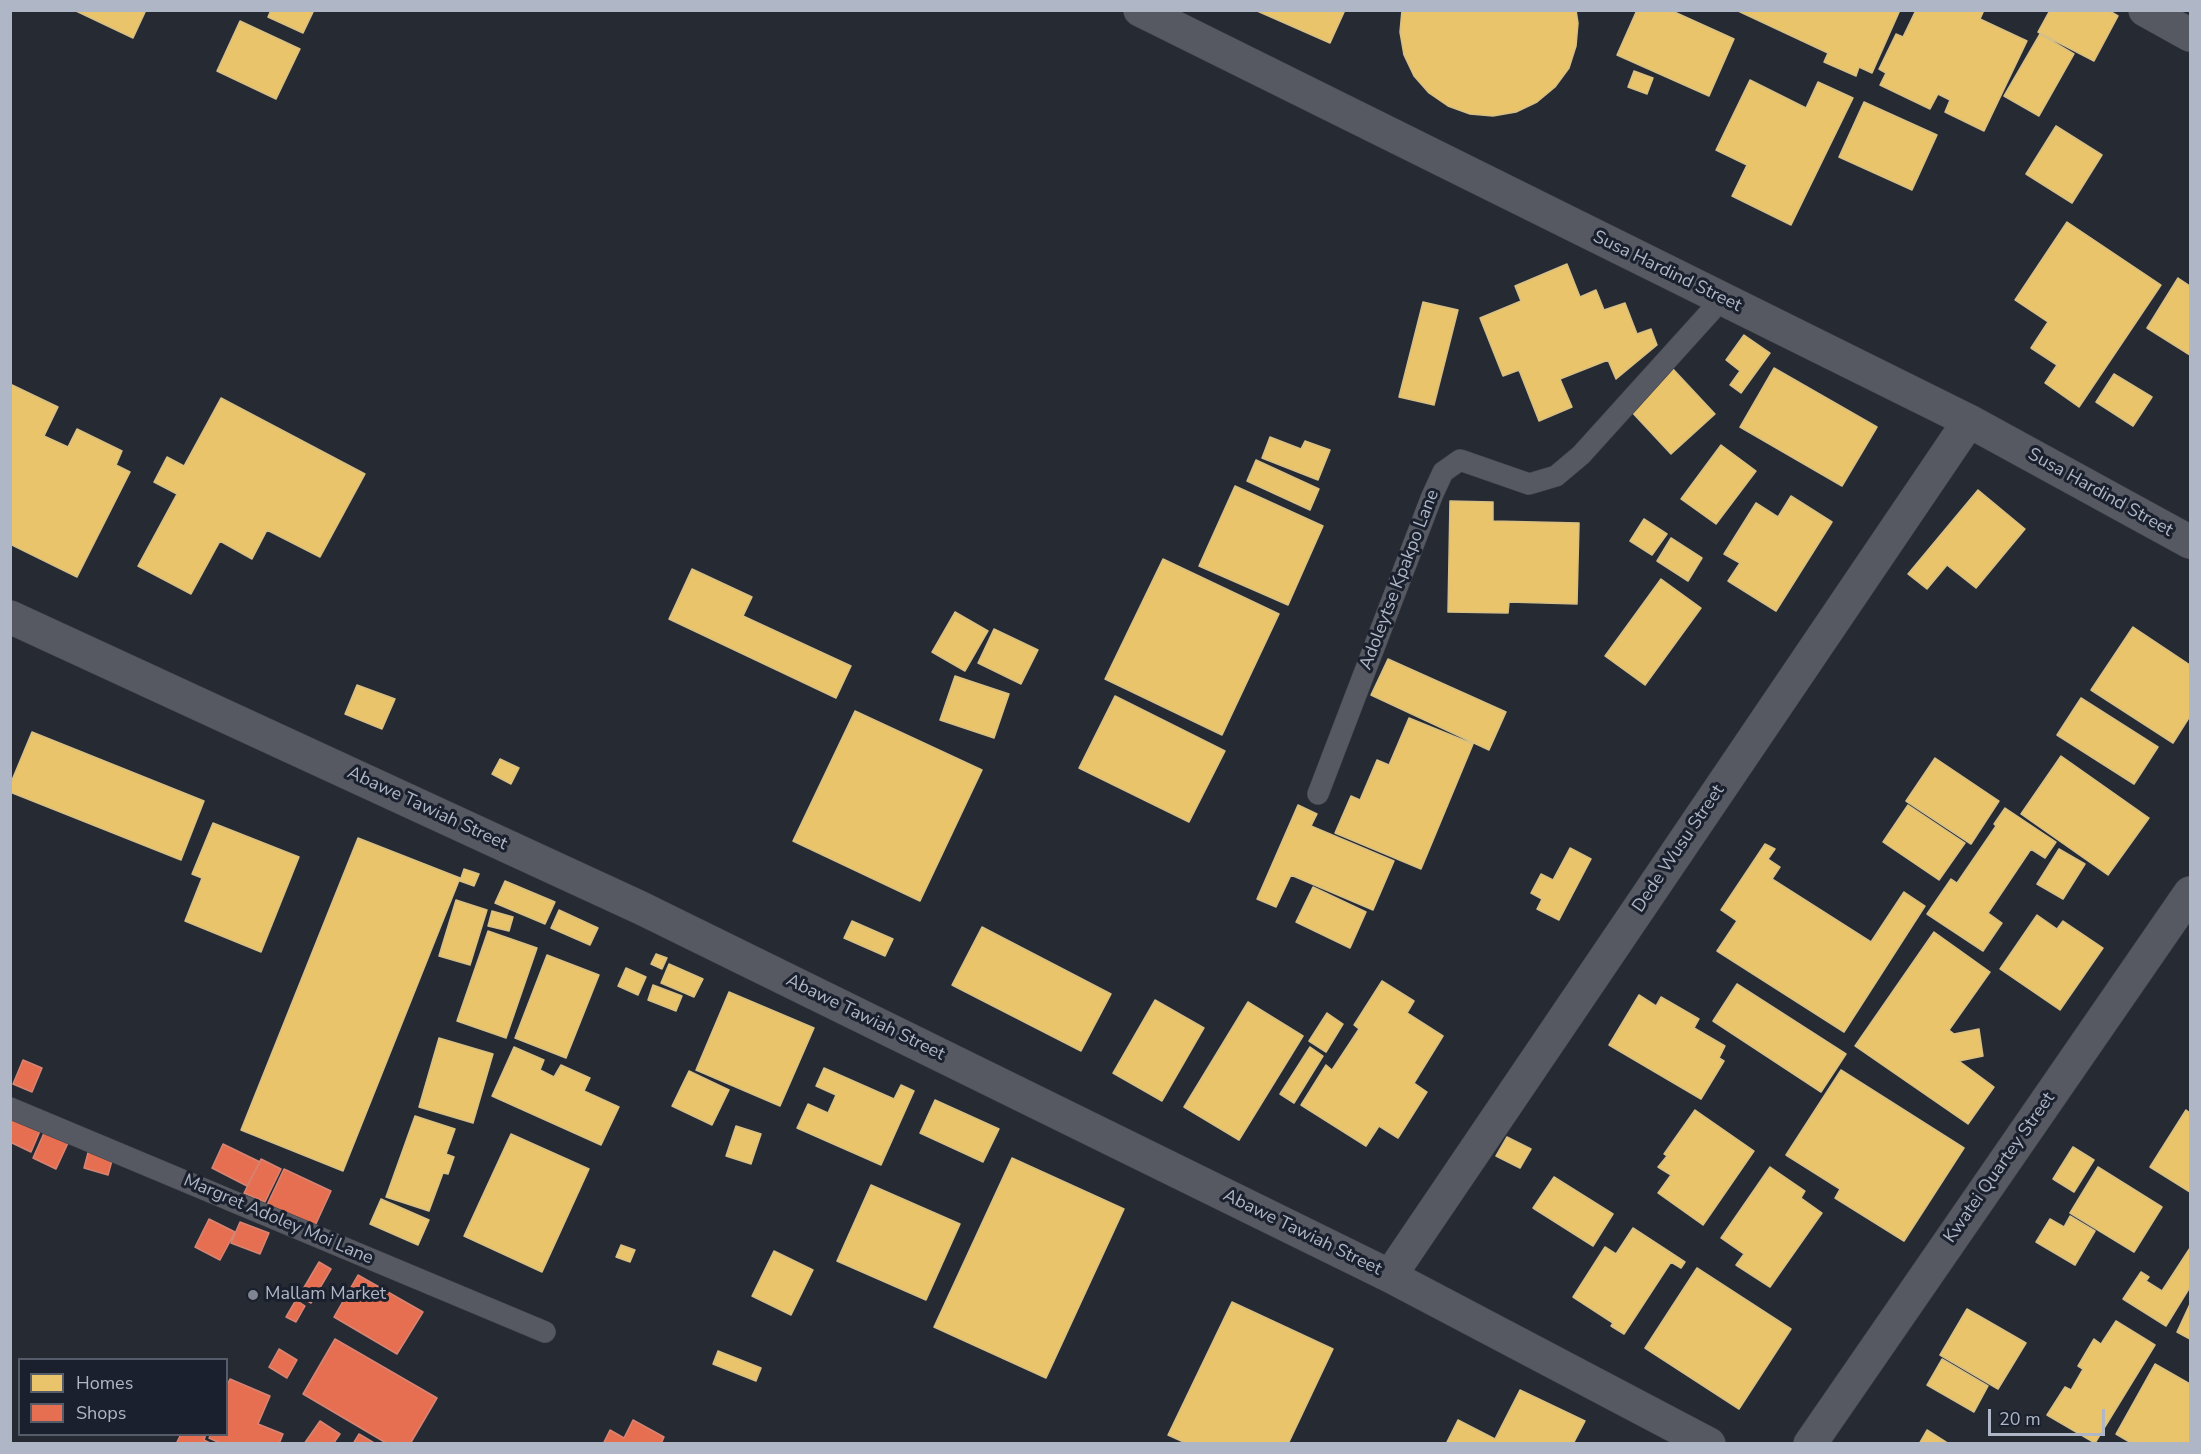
<!DOCTYPE html>
<html>
<head>
<meta charset="utf-8">
<style>
	body { margin:0 }
	#map { position:relative; width:2201px; height:1454px; overflow:hidden; background:#262a33; font-family:"Nunito Sans",sans-serif }
	canvas { display:block }
	.frame { position:absolute; inset:0; border:12px solid #afb6c5; pointer-events:none }
	.legend { position:absolute; left:18px; top:1358px; width:210px; height:78px; box-sizing:border-box; background:#1a202d; border:2px solid #565c6a; margin:0; padding:8px 10px; list-style:none; font-size:18px; color:#afb6c5 }
	.legend li { display:flex; align-items:center; gap:12px; height:30px }
	.legend b { width:30px; border:2px solid #565c6a }
	.scale { position:absolute; left:1988px; top:1409px; width:117px; height:27px; box-sizing:border-box; border:3px solid #afb6c5; border-top:0; padding-left:8px; font-size:18px; line-height:21px; white-space:nowrap; color:#afb6c5; -webkit-text-stroke:4px #1a202d; paint-order:stroke }
</style>
</head>
<body>
<div id="map">
<canvas width="2201" height="1454"></canvas>
<div class="frame"></div>
<ul class="legend">
<li><b style="height:16px;background:#e9c46a"></b>Homes</li>
<li><b style="height:16px;background:#e76f51"></b>Shops</li>
</ul>
<div class="scale">20 m</div>
</div>
<script>
const ctx = document.querySelector('canvas').getContext('2d');
ctx.lineJoin = 'round';
function paint(path, color) { ctx.fillStyle = color; ctx.fill(path, 'evenodd'); }
function trace(path, color, width, dash) { ctx.strokeStyle = color; ctx.lineWidth = width; ctx.lineCap = dash ? 'butt' : 'round'; ctx.setLineDash(dash || []); ctx.stroke(path); }
function label(font, color, halo, rows, align = 'center') {
  ctx.font = font + ' "Nunito Sans",sans-serif'; ctx.lineWidth = 6; ctx.setLineDash([]); ctx.textBaseline = 'middle'; ctx.strokeStyle = halo; ctx.fillStyle = color; for (const [text, x, y, turn = 0] of rows) {
    ctx.save(); ctx.translate(x, y); ctx.rotate((+turn || 0) * Math.PI / 180); ctx.textAlign = isNaN(turn) ? turn : align; if (halo) ctx.strokeText(text, 0, 0); ctx.fillText(text, 0, 0); ctx.restore();
  }
}
const homes = new Path2D(`
	M74,10H146L133,38Z
	M271,10H314L303,33L268,17Z
	M1255,10H1345L1330,43Z
	M1402,10H1576L1578,23L1576,46L1569,68L1555,87L1537,102L1516,112L1493,116L1470,114L1448,106L1429,93L1414,76L1404,55L1400,32Z
	M1637,10H1670L1734,39L1709,96L1617,55Z
	M1736,10H1900L1872,73L1859,67L1856,76L1824,62L1828,53Z
	M1916,10H1984L1980,19L2027,41L1984,131L1945,112L1950,100L1938,94L1930,109L1880,85L1886,73L1879,69L1896,34L1903,37Z
	M2050,10H2108L2118,16L2094,61L2038,32Z
	M240,21L300,49L276,99L217,71Z
	M2040,34L2074,54L2039,116L2004,96Z
	M1634,71L1653,78L1647,94L1628,87Z
	M1750,80L1806,108L1818,82L1853,98L1791,225L1732,196L1747,165L1716,150Z
	M1864,102L1937,135L1912,190L1839,157Z
	M2056,126L2102,155L2072,203L2026,174Z
	M2067,222L2161,285L2079,407L2045,383L2057,365L2031,348L2048,322L2015,300Z
	M1567,264L1580,297L1596,290L1604,310L1625,303L1637,334L1651,329L1657,345L1616,379L1608,360L1560,379L1572,407L1539,421L1519,370L1503,376L1480,318L1521,301L1515,286Z
	M2178,278L2190,286V355L2147,328Z
	M1423,302L1458,310L1434,405L1399,397Z
	M1744,335L1770,353L1741,393L1730,385L1740,371L1726,360Z
	M1672,368L1715,414L1671,454L1629,409Z
	M1774,368L1877,427L1842,486L1740,427Z
	M2114,374L2152,397L2133,426L2096,402Z
	M10,384L58,407L44,436L68,447L77,429L122,451L116,465L130,472L77,577L10,544Z
	M221,398L365,474L320,557L267,530L252,559L220,541L191,594L138,566L177,494L154,482L167,457L184,466Z
	M1270,437L1301,449L1305,441L1330,450L1318,480L1262,458Z
	M1721,445L1756,471L1716,524L1681,499Z
	M1256,460L1319,489L1310,510L1247,481Z
	M1235,486L1323,526L1288,605L1199,566Z
	M1978,490L2025,529L1976,588L1947,565L1927,589L1908,574Z
	M1791,496L1832,522L1776,611L1728,581L1740,563L1724,554L1756,503L1778,517Z
	M1450,501L1493,502V521L1579,523L1577,604L1509,602L1508,613L1448,612Z
	M1644,519L1667,534L1652,555L1630,541Z
	M1671,538L1702,558L1688,581L1657,561Z
	M1163,559L1279,614L1222,735L1105,679Z
	M692,569L752,597L743,616L851,666L836,698L669,619Z
	M1661,579L1701,608L1645,685L1605,656Z
	M955,612L988,631L965,671L932,652Z
	M2133,627L2190,665V716L2173,743L2091,690Z
	M994,629L1038,650L1021,684L978,663Z
	M1388,659L1506,712L1489,750L1371,695Z
	M955,676L1009,694L994,738L940,720Z
	M357,685L395,699L382,729L345,714Z
	M1115,696L1225,751L1189,822L1079,768Z
	M2081,698L2158,747L2134,784L2057,735Z
	M855,711L982,770L920,901L793,841Z
	M1409,718L1473,744L1421,869L1335,833L1351,796L1360,800L1377,760L1389,765Z
	M32,732L204,801L181,860L10,792V785Z
	M2061,756L2149,818L2108,875L2021,814Z
	M1935,758L1999,801L1971,844L1906,801Z
	M500,759L519,768L511,784L492,774Z
	M1298,805L1317,814L1311,826L1394,861L1373,910L1291,875L1276,907L1257,899Z
	M1908,805L1965,843L1939,880L1883,842Z
	M2005,808L2056,842L2045,858L2031,849L1988,913L2002,923L1983,951L1927,914L1951,879L1957,883L1996,826L1994,824Z
	M213,823L299,857L261,952L185,921L202,878L192,874Z
	M358,838L460,878L343,1171L241,1130Z
	M1765,844L1775,849L1768,859L1780,867L1772,879L1871,942L1904,892L1925,906L1844,1032L1717,951L1737,921L1721,910Z
	M1570,848L1591,859L1559,920L1537,909L1542,899L1531,893L1541,874L1553,880Z
	M2059,849L2085,864L2063,899L2037,884Z
	M464,869L479,874L474,886L460,881Z
	M505,881L555,902L545,924L495,903Z
	M1313,887L1366,912L1350,948L1296,922Z
	M456,900L487,910L470,965L439,956Z
	M559,910L598,928L590,945L551,928Z
	M492,911L513,917L509,931L488,926Z
	M2037,915L2057,929L2063,921L2103,948L2060,1010L2000,969Z
	M852,921L893,939L885,956L844,938Z
	M982,927L1111,994L1081,1051L952,985Z
	M488,931L537,948L506,1038L457,1021Z
	M1934,932L1990,972L1949,1030L1954,1034L1979,1029L1983,1056L1959,1061L1994,1087L1968,1124L1855,1046Z
	M656,954L667,958L662,969L651,964Z
	M547,955L599,975L566,1058L515,1038Z
	M669,964L703,979L694,997L661,983Z
	M626,968L646,977L638,995L618,986Z
	M1382,981L1414,1001L1407,1013L1443,1036L1414,1083L1427,1092L1398,1138L1379,1126L1366,1146L1301,1105L1326,1065L1332,1070L1359,1029L1354,1025Z
	M1737,984L1846,1054L1821,1092L1713,1021Z
	M653,985L682,996L676,1011L648,1000Z
	M729,992L814,1028L780,1106L696,1070Z
	M1639,995L1656,1006L1661,997L1699,1019L1694,1028L1725,1046L1719,1058L1724,1061L1701,1099L1609,1045Z
	M1155,1000L1204,1028L1162,1101L1113,1073Z
	M1248,1002L1303,1036L1239,1140L1184,1107Z
	M1327,1013L1343,1024L1326,1052L1309,1041Z
	M439,1038L493,1054L473,1123L419,1107Z
	M514,1047L544,1060L540,1070L554,1077L561,1065L590,1078L584,1091L619,1107L601,1145L492,1096Z
	M1310,1047L1323,1056L1294,1103L1280,1094Z
	M824,1068L894,1099L901,1085L914,1091L881,1165L797,1128L808,1104L828,1113L836,1095L816,1086Z
	M1841,1070L1964,1148L1904,1241L1835,1198L1840,1189L1786,1155Z
	M689,1071L729,1090L712,1125L672,1106Z
	M935,1100L999,1129L983,1162L920,1133Z
	M1695,1110L1754,1151L1703,1225L1658,1193L1671,1175L1658,1167L1667,1156L1664,1154Z
	M2186,1110L2190,1113V1192L2150,1167Z
	M415,1116L455,1129L446,1154L454,1157L448,1174L443,1173L429,1211L386,1197Z
	M736,1126L761,1134L751,1164L726,1156Z
	M511,1134L589,1169L542,1272L464,1236Z
	M1507,1137L1531,1149L1520,1168L1496,1156Z
	M2073,1147L2094,1160L2074,1192L2053,1179Z
	M1012,1158L1124,1209L1046,1378L934,1327Z
	M1770,1167L1805,1191L1801,1198L1822,1213L1770,1287L1736,1265L1744,1254L1721,1238Z
	M2098,1167L2162,1207L2134,1252L2070,1213Z
	M1554,1177L1613,1214L1593,1246L1533,1208Z
	M871,1185L960,1224L926,1300L837,1261Z
	M381,1199L429,1220L418,1245L370,1224Z
	M2070,1216L2095,1231L2075,1265L2036,1242L2050,1219L2064,1227Z
	M1633,1228L1685,1262L1681,1268L1671,1262L1624,1334L1611,1326L1613,1323L1573,1297L1605,1247L1616,1254Z
	M621,1245L635,1250L630,1262L616,1257Z
	M2190,1248V1287L2166,1326L2123,1299L2141,1272L2149,1277L2146,1281L2162,1291Z
	M774,1251L813,1270L791,1315L752,1296Z
	M1697,1268L1791,1329L1739,1409L1645,1348Z
	M1232,1302L1333,1349L1288,1444H1188L1168,1435Z
	M2190,1304V1339L2177,1332Z
	M1967,1309L2026,1343L1998,1389L1940,1355Z
	M2116,1321L2155,1345L2095,1443L2047,1415L2065,1387L2071,1390L2083,1369L2078,1366L2094,1339L2101,1344Z
	M718,1351L761,1368L756,1381L713,1364Z
	M1942,1359L1988,1386L1974,1412L1927,1385Z
	M2155,1364L2190,1384V1444H2133L2116,1434Z
	M1520,1390L1585,1421L1573,1444H1446L1458,1420L1495,1439Z
	M1927,1430L1949,1444H1919Z`);
paint(homes, '#e9c46a');
trace(homes, '#d8c085', 1.5);
const shops = new Path2D(`
	M23,1060L42,1068L32,1092L13,1084Z
	M10,1109L43,1124L31,1152L10,1142Z
	M44,1133L68,1143L56,1169L33,1158Z
	M223,1144L260,1162L247,1186L212,1168Z
	M89,1149L113,1157L108,1175L84,1168Z
	M261,1159L281,1169L265,1202L244,1193Z
	M284,1169L331,1191L314,1228L267,1205Z
	M209,1219L235,1232L220,1260L195,1247Z
	M240,1222L269,1233L260,1254L231,1243Z
	M319,1262L331,1269L311,1303L299,1296Z
	M358,1275L423,1312L397,1354L334,1317Z
	M296,1300L305,1306L296,1322L286,1317Z
	M335,1339L437,1398L410,1444H388L303,1394Z
	M279,1349L297,1360L287,1378L269,1367Z
	M230,1379L270,1396L258,1424L283,1434L279,1444H212L204,1440L206,1434H226V1387Z
	M633,1420L664,1437L661,1444H603L610,1430L624,1438Z
	M320,1421L340,1434L333,1444H304Z
	M181,1434H211L209,1438L222,1444H176Z
	M359,1434L376,1444H353Z`);
paint(shops, '#e76f51');
trace(shops, '#d68474', 1.5);
const service = new Path2D(`
	M1318,794L1432,496L1443,472L1460,460L1529,484L1556,476L1581,455L1722,299
	M10,1108L545,1332`);
const minor = new Path2D(`
	M1140,10L1969,421L2190,542
	M2145,10L2190,35
	M10,617L641,908L1390,1276L1709,1444
	M1390,1276L1969,421
	M1810,1444L2190,893`);
trace(service, '#42454c', 22);
trace(minor, '#42454c', 34);
trace(service, '#565961', 21);
trace(minor, '#565961', 33);
for (const [x, y, r, color] of [
	[253,1295,6,"#7f8592"]
]) { const dot = new Path2D(); dot.arc(x, y, r, 0, 2 * Math.PI); ctx.fillStyle = color; ctx.fill(dot); trace(dot, '#1a202d', 2); }
label('18px', '#afb6c5', '#1a202d', [
	["Susa Hardind Street",1667,272,26],
	["Susa Hardind Street",2100,493,29],
	["Adoleytse Kpakpo Lane",1400,580,-69],
	["Abawe Tawiah Street",427,809,25],
	["Dede Wusu Street",1679,849,-56],
	["Abawe Tawiah Street",865,1018,26],
	["Kwatei Quartey Street",2000,1168,-55],
	["Margret Adoley Moi Lane",278,1220,23],
	["Abawe Tawiah Street",1302,1233,26]
]);
label('18px', '#afb6c5', '#1a202d', [
	["Mallam Market",265,1295]
], 'left');
</script>
</body>
</html>
